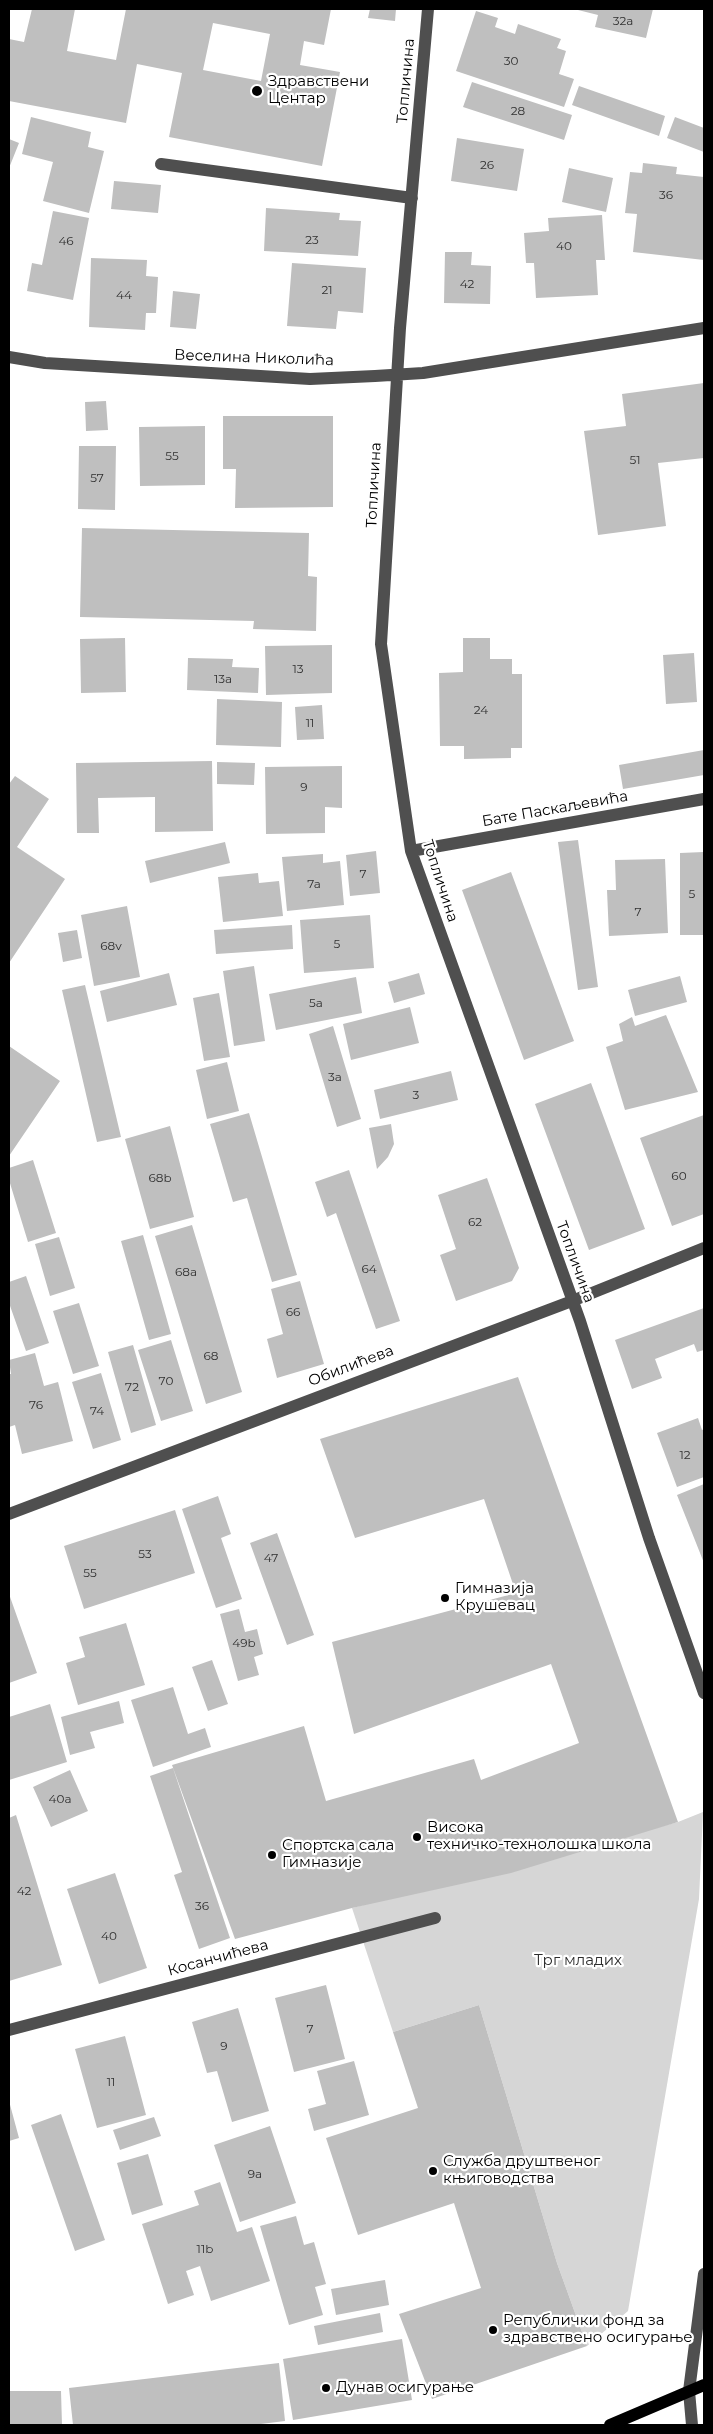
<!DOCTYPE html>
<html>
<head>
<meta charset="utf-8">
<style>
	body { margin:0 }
	#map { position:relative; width:713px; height:2434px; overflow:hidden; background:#fff; font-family:Montserrat,sans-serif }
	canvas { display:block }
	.frame { position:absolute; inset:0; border:10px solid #000; pointer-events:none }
</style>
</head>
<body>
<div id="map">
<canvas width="713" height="2434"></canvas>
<div class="frame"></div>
</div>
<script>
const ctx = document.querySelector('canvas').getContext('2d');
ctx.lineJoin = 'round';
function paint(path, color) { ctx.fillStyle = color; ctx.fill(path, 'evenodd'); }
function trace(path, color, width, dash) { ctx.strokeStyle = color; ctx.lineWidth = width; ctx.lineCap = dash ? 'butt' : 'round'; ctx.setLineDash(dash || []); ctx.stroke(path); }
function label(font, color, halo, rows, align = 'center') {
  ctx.font = font + ' Montserrat,sans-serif'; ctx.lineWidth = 4.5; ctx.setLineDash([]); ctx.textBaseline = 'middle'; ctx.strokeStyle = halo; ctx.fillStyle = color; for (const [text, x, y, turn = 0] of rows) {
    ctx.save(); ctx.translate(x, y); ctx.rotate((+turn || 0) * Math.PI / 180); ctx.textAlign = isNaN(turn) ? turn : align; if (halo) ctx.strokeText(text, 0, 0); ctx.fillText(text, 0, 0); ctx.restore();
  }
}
paint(new Path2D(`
	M703,1812L699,1899L628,2311L587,2346L557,2263L479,2005L393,2032L352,1908L678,1822Z`), '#d6d6d6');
paint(new Path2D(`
	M32,9H75L67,51L116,60L126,9H331L324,45L304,41L300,65L340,72L322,166L169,137L182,73L137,64L126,123L9,101V39L24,42ZM213,23L270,34L261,81L203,70Z
	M370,9H396L395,21L368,18Z
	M574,9H653L646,38L595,27L598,15Z
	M476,11L498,18L495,27L515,34L518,24L561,39L557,48L566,51L559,74L574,79L564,107L456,71Z
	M472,82L572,115L564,140L463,107Z
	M579,86L665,116L659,136L572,105Z
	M31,117L91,132L88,147L104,151L89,213L43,201L53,162L22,154Z
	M675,117L704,128V152L667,138Z
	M457,138L524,149L517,191L451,181Z
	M9,139L19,143L9,168Z
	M643,163L677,167L676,174L704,177V260L633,252L637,214L625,213L630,172L642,173Z
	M569,168L613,178L606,212L562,202Z
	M114,181L161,185L158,213L111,209Z
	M266,208L340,213L339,220L361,221L358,256L264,251Z
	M53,211L89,218L73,300L27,291L32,263L42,265Z
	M602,215L605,260H596L598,295L536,298L534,263H526L524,233L549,231L548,218Z
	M445,252H472L471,265L491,266L490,304L444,303Z
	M91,258L147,260L146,276L158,277L156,313H146L145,330L89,327Z
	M292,263L366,268L363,313L338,311L336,329L287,326Z
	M173,291L200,294L196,329L170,327Z
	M704,383V458L658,463L666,526L598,535L584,431L626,426L622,394Z
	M106,401L108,430L86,431L85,402Z
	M223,416H333V507L235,508L236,469H223Z
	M205,426V485L140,486L139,427Z
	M79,446H116L115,510L78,509Z
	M82,528L309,533L308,576L317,577L316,631L253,629L254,621L80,617Z
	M125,638L126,692L81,693L80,639Z
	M463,638H490V659H512V674H522V748H511V758L464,759V746H440L439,673L463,672Z
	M332,645V693L266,695L265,646Z
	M694,653L697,702L666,704L663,655Z
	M188,658L233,659L232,667L259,668L258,693L187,690Z
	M217,699L282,702L281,747L216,745Z
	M322,705L324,739L297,740L295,707Z
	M704,750V775L623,789L619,765Z
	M212,761L213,831L155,832V797L98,798L99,833H77L76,763Z
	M217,762L255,763L254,785L217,784Z
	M342,766V808L325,807V833L266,834L265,767Z
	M15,776L49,799L17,847L65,879L9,963V784Z
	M578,840L598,987L578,990L558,842Z
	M225,842L230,863L150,883L145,861Z
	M376,851L380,893L350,896L346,855Z
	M704,852V935H680V853Z
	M323,854V863L340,861L344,905L287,911L282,857Z
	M665,859L668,933L609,936L607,890H616L615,860Z
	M511,872L574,1041L524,1060L462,890Z
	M258,873L259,883L279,881L283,916L223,922L218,877Z
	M127,906L140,977L94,986L81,915Z
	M370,915L374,968L304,973L300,920Z
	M292,925L293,949L216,954L214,930Z
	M77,930L82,958L63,962L58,933Z
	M254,966L265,1041L234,1046L223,971Z
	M169,973L177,1005L107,1022L100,991Z
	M419,973L425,994L394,1003L388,982Z
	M680,976L687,1002L635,1016L628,990Z
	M356,977L362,1013L276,1030L269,994Z
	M85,985L121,1137L97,1142L62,990Z
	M219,993L230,1057L204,1061L193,998Z
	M410,1007L419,1043L351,1060L343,1024Z
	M666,1015L698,1092L625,1110L606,1047L623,1041L619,1024L632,1017L635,1026Z
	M333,1026L361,1119L337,1127L309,1034Z
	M9,1046L60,1081L9,1156Z
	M227,1062L239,1111L207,1119L196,1070Z
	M451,1071L458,1100L380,1119L374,1090Z
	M591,1083L645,1229L589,1250L535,1104Z
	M249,1113L297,1275L272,1282L247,1198L233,1202L210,1124Z
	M704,1115V1214L672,1226L640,1138Z
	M391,1124L394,1144L388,1157L377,1169L369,1128Z
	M170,1126L194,1217L150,1229L125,1139Z
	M33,1160L56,1233L28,1242L9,1180V1168Z
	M349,1170L400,1321L376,1329L336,1213L327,1217L315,1182Z
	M487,1178L519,1268L512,1281L456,1301L440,1255L456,1249L438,1195Z
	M192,1225L242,1392L206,1404L155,1236Z
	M143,1235L171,1334L149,1340L121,1241Z
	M59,1237L75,1288L50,1296L35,1244Z
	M26,1276L49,1343L26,1351L9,1303V1282Z
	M300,1281L324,1364L277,1378L267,1339L283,1334L271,1289Z
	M79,1303L99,1366L73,1374L53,1311Z
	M704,1308V1350L697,1352L694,1344L655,1359L662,1378L632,1389L615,1340Z
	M171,1340L193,1411L161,1421L138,1350Z
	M133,1345L156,1425L131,1433L108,1352Z
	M35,1353L44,1386L58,1382L73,1441L22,1454L15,1425L9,1427V1374H11L9,1360Z
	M101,1373L121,1440L93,1449L72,1382Z
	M518,1377L678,1822L511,1873L352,1908L235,1939L172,1765L304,1726L326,1801L474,1759L481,1780L579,1743L551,1664L354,1734L332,1642L516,1593L484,1499L355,1538L320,1439Z
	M698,1418L702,1430L704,1429V1477L677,1487L657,1433Z
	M704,1484V1563L677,1495Z
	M218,1496L231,1534L221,1538L242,1599L216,1608L182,1509Z
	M175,1510L195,1573L84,1609L64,1546Z
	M277,1533L314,1635L287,1645L250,1543Z
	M9,1594L37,1673L9,1683Z
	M239,1609L245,1632L257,1629L263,1654L254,1657L259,1675L238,1681L220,1614Z
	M126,1623L145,1685L78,1705L66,1663L85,1657L79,1637Z
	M212,1660L228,1704L208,1711L192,1667Z
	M173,1687L188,1734L205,1728L211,1747L153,1767L131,1700Z
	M119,1701L124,1723L90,1732L95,1748L70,1755L61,1717Z
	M50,1704L67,1762L9,1780V1717Z
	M173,1768L230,1938L199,1949L174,1875L182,1872L150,1776Z
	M70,1770L88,1811L51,1827L33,1787Z
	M16,1815L62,1965L9,1981V1818Z
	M115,1873L147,1968L99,1984L67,1889Z
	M326,1985L345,2059L294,2072L275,1998Z
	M479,2005L557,2263L587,2346L432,2399L399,2314L481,2288L454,2203L358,2235L326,2138L418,2108L393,2032Z
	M238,2008L269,2111L232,2122L217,2071L207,2073L192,2022Z
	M125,2036L146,2115L97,2128L75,2049Z
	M354,2061L369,2115L314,2131L308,2109L326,2104L317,2071Z
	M9,2101L19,2138L9,2141Z
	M61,2114L105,2240L75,2251L31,2125Z
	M154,2117L161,2136L120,2150L113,2130Z
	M270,2126L296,2203L240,2222L214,2145Z
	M148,2154L163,2205L132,2215L117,2163Z
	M220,2182L237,2232L252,2227L270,2281L211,2301L200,2266L186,2271L194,2295L168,2304L142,2224L199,2205L194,2191Z
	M296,2216L304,2245L314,2242L326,2284L315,2287L323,2315L289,2325L260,2226Z
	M385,2280L389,2305L336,2315L331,2289Z
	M380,2313L383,2332L318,2345L314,2326Z
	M402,2339L412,2400L293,2420L283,2359Z
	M279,2363L285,2421L253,2425H73L69,2388Z
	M9,2391H61L62,2425H9Z`), '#bfbfbf');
trace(new Path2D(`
	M428,9L400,328L381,644L411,851L580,1321L649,1538L704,1693
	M161,164L412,198
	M9,357L45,363L310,379L375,376L423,373L704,328
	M411,851L704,799
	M9,1514L572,1301L704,1248
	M9,2030L435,1918
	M692,2425L689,2391L704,2274`), '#4f4f4f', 12);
trace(new Path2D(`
	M610,2425L704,2385`), '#000', 12);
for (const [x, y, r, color] of [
	[257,91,6,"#000"],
	[445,1598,5,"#000"],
	[417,1837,5,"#000"],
	[272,1855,5,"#000"],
	[433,2171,5,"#000"],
	[493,2330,5,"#000"],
	[326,2388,5,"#000"]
]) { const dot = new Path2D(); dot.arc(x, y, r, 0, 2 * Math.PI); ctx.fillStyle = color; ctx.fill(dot); trace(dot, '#fff', 2); }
label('12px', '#303030', null, [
	["32a",623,21],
	["30",511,61],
	["28",518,111],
	["26",487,165],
	["36",666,195],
	["23",312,240],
	["46",66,241],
	["40",564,246],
	["42",467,284],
	["21",327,290],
	["44",124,295],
	["55",172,456],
	["51",635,460],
	["57",97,478],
	["13",298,669],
	["13a",223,679],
	["24",481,710],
	["11",310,723],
	["9",304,787],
	["7",363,874],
	["7a",314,884],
	["5",692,894],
	["7",638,912],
	["5",337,944],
	["68v",111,946],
	["5a",316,1003],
	["3a",335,1077],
	["3",416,1095],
	["60",679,1176],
	["68b",160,1178],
	["62",475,1222],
	["64",369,1269],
	["68a",186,1272],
	["66",293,1312],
	["68",211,1356],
	["70",166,1381],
	["72",132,1387],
	["76",36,1405],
	["74",97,1411],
	["12",685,1455],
	["53",145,1554],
	["47",271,1558],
	["55",90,1573],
	["49b",244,1643],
	["40a",60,1799],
	["42",24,1891],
	["36",202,1906],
	["40",109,1936],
	["7",310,2029],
	["9",224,2046],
	["11",111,2082],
	["9a",255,2174],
	["11b",205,2249]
]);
label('15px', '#000', '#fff', [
	["Топличина",406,81,-85],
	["Веселина Николића",254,358,2],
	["Топличина",374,485,-87],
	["Бате Паскаљевића",555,809,-10],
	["Топличина",440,881,72],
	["Топличина",575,1262,70],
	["Обилићева",351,1366,-21],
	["Косанчићева",218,1958,-15]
]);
label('15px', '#000', '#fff', [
	["Здравствени",268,82],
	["Центар",268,99],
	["Гимназија",455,1589],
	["Крушевац",455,1606],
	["Висока",427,1828],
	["техничко-технолошка школа",427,1845],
	["Спортска сала",282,1846],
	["Гимназије",282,1863],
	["Служба друштвеног",443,2162],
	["књиговодства",443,2179],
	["Републички фонд за",503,2321],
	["здравствено осигурање",503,2338],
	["Дунав осигурање",336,2388]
], 'left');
label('15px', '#2d2d2d', '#fff', [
	["Трг младих",578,1961]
]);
</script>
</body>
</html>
